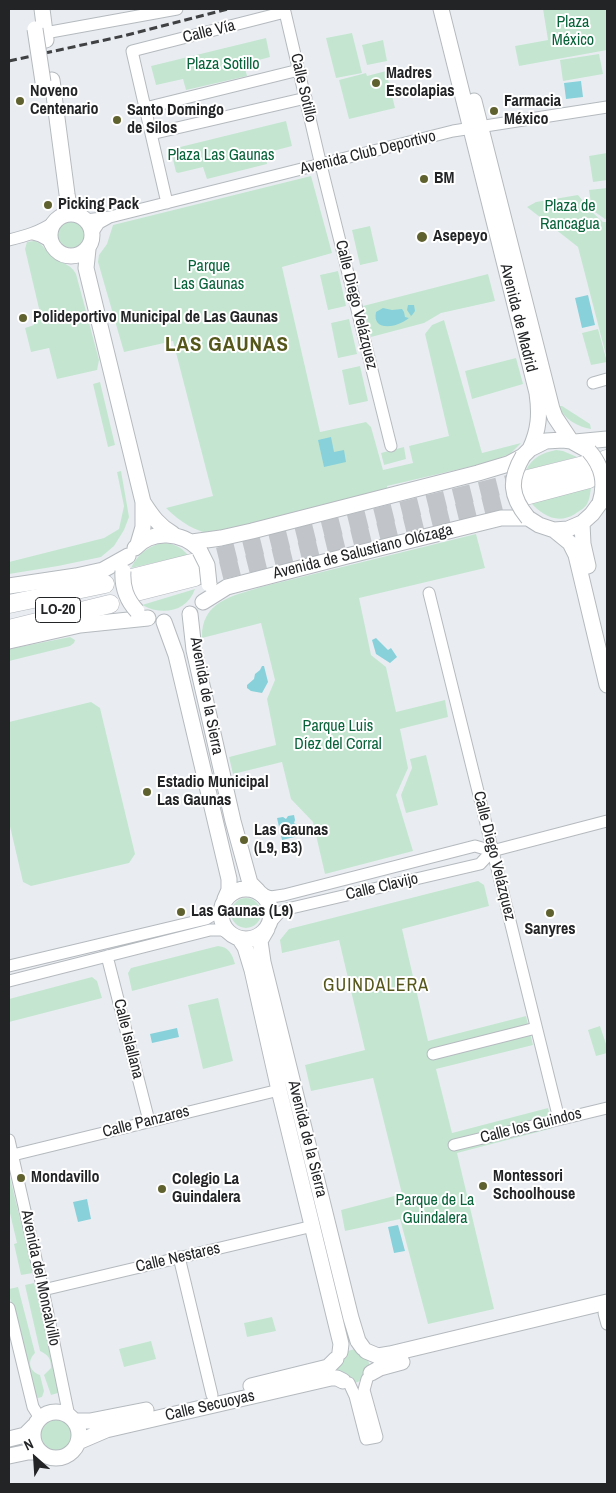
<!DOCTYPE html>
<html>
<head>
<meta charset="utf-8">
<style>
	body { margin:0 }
	#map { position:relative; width:616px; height:1493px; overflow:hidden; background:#e9edf2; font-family:"Archivo Narrow",sans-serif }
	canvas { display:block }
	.frame { position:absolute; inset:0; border:10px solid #232426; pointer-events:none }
	.north { position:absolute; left:10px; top:1433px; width:50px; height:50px; -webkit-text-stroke:4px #fff; paint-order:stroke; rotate:334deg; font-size:14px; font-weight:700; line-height:20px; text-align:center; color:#232426 }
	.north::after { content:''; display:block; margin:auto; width:18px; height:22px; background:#232426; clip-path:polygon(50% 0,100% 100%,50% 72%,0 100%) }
</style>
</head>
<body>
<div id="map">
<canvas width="616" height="1493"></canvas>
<div class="frame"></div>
<div class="north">N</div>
</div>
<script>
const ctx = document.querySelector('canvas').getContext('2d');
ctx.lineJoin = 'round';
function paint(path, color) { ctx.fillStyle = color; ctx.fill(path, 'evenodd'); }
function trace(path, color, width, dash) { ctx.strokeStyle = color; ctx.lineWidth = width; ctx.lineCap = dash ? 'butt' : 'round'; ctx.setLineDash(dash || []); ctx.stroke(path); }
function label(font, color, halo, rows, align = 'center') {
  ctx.font = font + ' "Archivo Narrow",sans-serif'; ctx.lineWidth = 4; ctx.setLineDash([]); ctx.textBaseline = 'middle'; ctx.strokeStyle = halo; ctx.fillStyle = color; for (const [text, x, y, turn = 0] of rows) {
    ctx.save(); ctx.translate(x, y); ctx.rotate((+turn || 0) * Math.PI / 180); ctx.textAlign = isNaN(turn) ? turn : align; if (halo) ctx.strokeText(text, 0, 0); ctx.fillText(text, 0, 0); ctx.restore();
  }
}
paint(new Path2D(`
	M543,9H607V50L519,66L515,46L548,40Z
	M352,33L362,73L336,78L326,38Z
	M266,38L270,57L244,64L247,76L186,90L183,79L156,85L151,66Z
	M383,40L387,61L367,65L362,45Z
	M599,54L603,74L563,81L560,60Z
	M386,71L395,108L349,119L339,80L366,73L367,76Z
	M286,121L292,146L265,153L267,164L207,179L203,167L178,173L176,172L171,151L172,149Z
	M607,153V180L593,182L589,156Z
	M311,176L332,253L282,267L320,432L366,422L371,427L383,470L413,463L409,446L449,436L425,334L432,325L444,320L482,453L521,443L511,453L494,461L387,486V490L215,535C195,531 181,523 166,508L213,496L173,341L124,352L98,262L99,255L107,244L113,225Z
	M607,188V218L605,219L592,210L589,190Z
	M578,195L592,212L603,222H607V359L578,247L527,207L536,202Z
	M57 234a14 14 0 1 1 28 0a14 14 0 1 1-28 0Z
	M370,226L378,261L360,265L352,230Z
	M34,241C43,243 44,249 50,255C58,264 69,261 76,274L99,360L97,370L57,379L49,348L31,352L25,328L34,325V319L41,317L25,249L27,242Z
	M338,271L346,306L328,310L320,275Z
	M488,274L495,301L441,313L424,323L371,337L363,306Z
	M349,319L357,354L338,358L331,323Z
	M598,329L607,362L591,365L582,333Z
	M516,358L523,384L472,399L465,371Z
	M360,366L368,401L349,405L342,370Z
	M100,382L115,445L108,447L93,384Z
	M558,406H562L590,424L591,429C578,427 564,419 558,406Z
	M404,447L406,459L384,465L381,453Z
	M556,450L563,451L577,457L526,470C533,457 542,453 556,450Z
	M121,471L129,517L124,530L114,546L101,557L58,566L9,574V562L104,538L119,529L124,506L117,472Z
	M591,488C590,493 590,499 587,504C585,508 579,511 575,514C557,525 542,515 530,502Z
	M476,534L485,568L359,598L371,655L386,667L396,712L445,700L448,717L400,729L408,768L396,795L413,851L325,874L313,822L291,799L282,762L233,774L229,757L276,745L267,699L275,680L261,623L202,638C201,601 233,596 261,587Z
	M161,543C173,543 180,546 188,555L131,568C138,554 146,548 161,543Z
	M195,589C187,612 162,616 142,605Z
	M70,637L75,640L74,643L70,646L9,661V649Z
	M91,702L100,708L135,854L129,863L31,886L23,882L9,822V722Z
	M426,755L438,805L406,813L401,795L412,768L410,759Z
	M478,881L484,885L489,906L402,929L428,1041L526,1016L533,1045L436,1069L452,1133L548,1108L553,1128L457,1153L494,1309L428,1324L400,1219L345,1231L341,1210L402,1194L373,1078L311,1091L305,1065L365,1050L339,940L282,953L280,940L289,929Z
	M231 913a15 15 0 1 1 30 0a15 15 0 1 1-30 0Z
	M218,946C229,947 232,954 235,964L132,991L128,973L131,968Z
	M92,977L97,981L102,998L9,1022V999Z
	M218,998L233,1061L203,1069L188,1005Z
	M600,1026L607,1047V1053L596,1056L588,1030Z
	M9,1173L33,1273L21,1275L14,1244L17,1243L9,1209Z
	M34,1283L61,1392L51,1395L44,1375L51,1368C51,1358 48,1355 40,1351L25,1285Z
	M18,1287L35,1353C27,1361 29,1371 40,1375L44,1391L42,1397L34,1399L9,1294V1289Z
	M272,1317L276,1331L247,1337L244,1323Z
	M151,1341L156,1359L124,1367L119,1349Z
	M355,1349C374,1354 374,1378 355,1383L337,1372L336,1366L344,1352Z
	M55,1414C63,1415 70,1418 74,1426C91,1457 27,1477 36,1422L48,1415Z`), '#c4e6d0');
paint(new Path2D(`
	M581,81L583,97L566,99L564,83Z
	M588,295L595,325L582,328L575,298Z
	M408,305H414L415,311C406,327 371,335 376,312L383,308L392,310L402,309L404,312L405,317L409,318L411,316L407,310Z
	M331,437L334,452L344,450L346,462L324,467L318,440Z
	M376,638L388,650L391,648L397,657L390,663L376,654L372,640Z
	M262,666H264L268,682L262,693L251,691L247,688V685L254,679L255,674L260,670Z
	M294,815L295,820L294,823L297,825L299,836L282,840L277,818L283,817L286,819L288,816Z
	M177,1028L179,1037L152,1043L150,1034Z
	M87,1199L91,1219L78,1222L73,1202Z
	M398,1225L405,1251L394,1253L388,1227Z`), '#88d1da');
trace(new Path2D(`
	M192,563L524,480
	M195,577L525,496`), '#c1c5c9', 18, [18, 9]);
const minor = new Path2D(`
	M45,33L177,9
	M145,108L299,70
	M151,134L306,98
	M167,203L132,51L285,12L319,157L391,446
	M86,220L110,217L453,131L607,107
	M93,232L99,223L108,218
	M33,234L40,236L51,242
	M9,240C25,236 40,232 54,222
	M593,383L607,379
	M429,593L559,1119
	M262,894L271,897L284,895L475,846L492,851L607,821
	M271,922L279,913L287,909L480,864L492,851
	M107,956L149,1121
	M9,966L206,919L218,912L222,906
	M9,981L210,930H222L230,934
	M433,1054L536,1028
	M9,1140L43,1290L69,1416
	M454,1145L607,1108
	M13,1155L279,1090
	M179,1257L212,1395
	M43,1290L313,1226
	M9,1308L33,1407L40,1418
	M604,1313L607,1324
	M349,1383L355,1396L366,1439L377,1437L364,1390L367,1379`);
const major = new Path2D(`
	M42,9L46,40
	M441,9L537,393C540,414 539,430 530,449
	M52,80L67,194L69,205L72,214
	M474,101L552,409L555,417L571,441
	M50 235a21 21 0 1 1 42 0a21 21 0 1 1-42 0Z
	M88,249L86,268L143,502V527L138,544
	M575,442L607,439
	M143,502C152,516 159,526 173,534
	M582,523L583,544L588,566
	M554,530L570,543L576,555L607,685
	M192,542L221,538L252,531L478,473L508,464L523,456L530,449L546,441L563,440L571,441L589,451
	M135,548C152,529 182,532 199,549
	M9,586L76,576L103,570L128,556
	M203,602L227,587L347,556L501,518H528L539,525L554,530L568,529L582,523L592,514L600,503L607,498
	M190,614L194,650L233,821L250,883L258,891
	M164,622L176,655L229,879V890L225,899
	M9,641L80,625L148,618
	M221 914a25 25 0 1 1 50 0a25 25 0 1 1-50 0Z
	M267,929L260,941L263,962L351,1318L358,1341L363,1348
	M239,938L245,947L252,970L279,1090L341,1344L340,1352
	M366,1351L378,1356L390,1354L607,1302
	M371,1373L380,1368L402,1362
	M251,1386L328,1367L336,1359
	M33 1435a23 23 0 1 1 46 0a23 23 0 1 1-46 0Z
	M75,1421H90L146,1410
	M9,1439L25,1435L34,1426
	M78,1442L106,1430L331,1378H337L343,1381
	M9,1456L28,1452H40`);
const highway = new Path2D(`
	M606,459H607
	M524,480L584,465
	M525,496L589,479
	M128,579L192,563
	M132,593L195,577
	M9,604L105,584
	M9,629L110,604`);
trace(minor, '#b5babf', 13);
trace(major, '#b5babf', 17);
trace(highway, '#b5babf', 19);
trace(minor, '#fff', 11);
trace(major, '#fff', 15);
trace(highway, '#fff', 18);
trace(new Path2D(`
	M9,61L123,36L228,9`), '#404143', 3, [8, 4]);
const majorBridge = new Path2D(`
	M35,29L43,82
	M589,451C603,467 606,483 600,503
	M523,456C509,480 510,496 528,518
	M200,551L207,565L209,584
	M123,571C122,587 126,599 137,611`);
trace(majorBridge, '#b5babf', 17, []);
trace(majorBridge, '#fff', 15);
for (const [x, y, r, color] of [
	[376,83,5,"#5f612e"],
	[20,101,5,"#5f612e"],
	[494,111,5,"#5f612e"],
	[117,120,5,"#5f612e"],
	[424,179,5,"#5f612e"],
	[48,205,5,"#5f612e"],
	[422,237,6,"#5f612e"],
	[23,318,5,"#5f612e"],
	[147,792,5,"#5f612e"],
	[244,840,5,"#5f612e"],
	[181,912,5,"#5f612e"],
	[550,913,5,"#5f612e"],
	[21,1178,5,"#5f612e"],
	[483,1186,5,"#5f612e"],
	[162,1189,5,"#5f612e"]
]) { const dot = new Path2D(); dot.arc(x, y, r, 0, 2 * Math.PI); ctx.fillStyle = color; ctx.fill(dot); trace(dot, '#fff', 2); }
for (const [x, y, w] of [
	[58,610,45]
]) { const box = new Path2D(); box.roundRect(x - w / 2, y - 12.5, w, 25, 4); ctx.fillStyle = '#fff'; ctx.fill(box); trace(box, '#232426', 1); }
label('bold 15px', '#232426', null, [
	["LO-20",58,610]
]);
label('16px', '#08633a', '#fff', [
	["Plaza",573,23],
	["México",573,41],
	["Plaza Sotillo",223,65],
	["Plaza Las Gaunas",221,156],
	["Plaza de",570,207],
	["Rancagua",570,225],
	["Parque",209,267],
	["Las Gaunas",209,285],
	["Parque Luis",338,727],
	["Díez del Corral",338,745],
	["Parque de La",435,1201],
	["Guindalera",435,1219]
]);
label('16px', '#232426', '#fff', [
	["Calle Vía",209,32,-14],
	["Calle Sotillo",303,88,77],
	["Avenida Club Deportivo",368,153,-14],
	["Calle Diego Velázquez",356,305,76],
	["Avenida de Madrid",518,318,76],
	["Avenida de Salustiano Olózaga",363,552,-14],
	["Avenida de la Sierra",206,696,79],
	["Calle Diego Velázquez",494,856,76],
	["Calle Clavijo",382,887,-13],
	["Calle Islallana",128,1039,76],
	["Calle Panzares",146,1122,-14],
	["Calle los Guindos",531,1126,-14],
	["Avenida de la Sierra",307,1139,76],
	["Calle Nestares",178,1258,-13],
	["Avenida del Moncalvillo",40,1278,78],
	["Calle Secuoyas",210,1406,-13]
]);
label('bold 16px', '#232426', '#fff', [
	["Madres",386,74],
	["Escolapias",386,92],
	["Noveno",30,92],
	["Centenario",30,110],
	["Farmacia",504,102],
	["México",504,120],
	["Santo Domingo",127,111],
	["de Silos",127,129],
	["BM",434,179],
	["Picking Pack",58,205],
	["Asepeyo",433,237],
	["Polideportivo Municipal de Las Gaunas",33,318],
	["Estadio Municipal",157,783],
	["Las Gaunas",157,801],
	["Las Gaunas",254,831],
	["(L9, B3)",254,849],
	["Las Gaunas (L9)",191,912],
	["Sanyres",550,930,"center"],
	["Montessori",493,1177],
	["Schoolhouse",493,1195],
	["Mondavillo",31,1178],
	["Colegio La",172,1180],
	["Guindalera",172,1198]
], 'left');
ctx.letterSpacing = '1px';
label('18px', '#54561a', '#fff', [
	["GUINDALERA",376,986]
]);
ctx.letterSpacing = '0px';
ctx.letterSpacing = '1px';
label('bold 21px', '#54561a', '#fff', [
	["LAS GAUNAS",227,345]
]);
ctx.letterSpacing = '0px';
</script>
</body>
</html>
